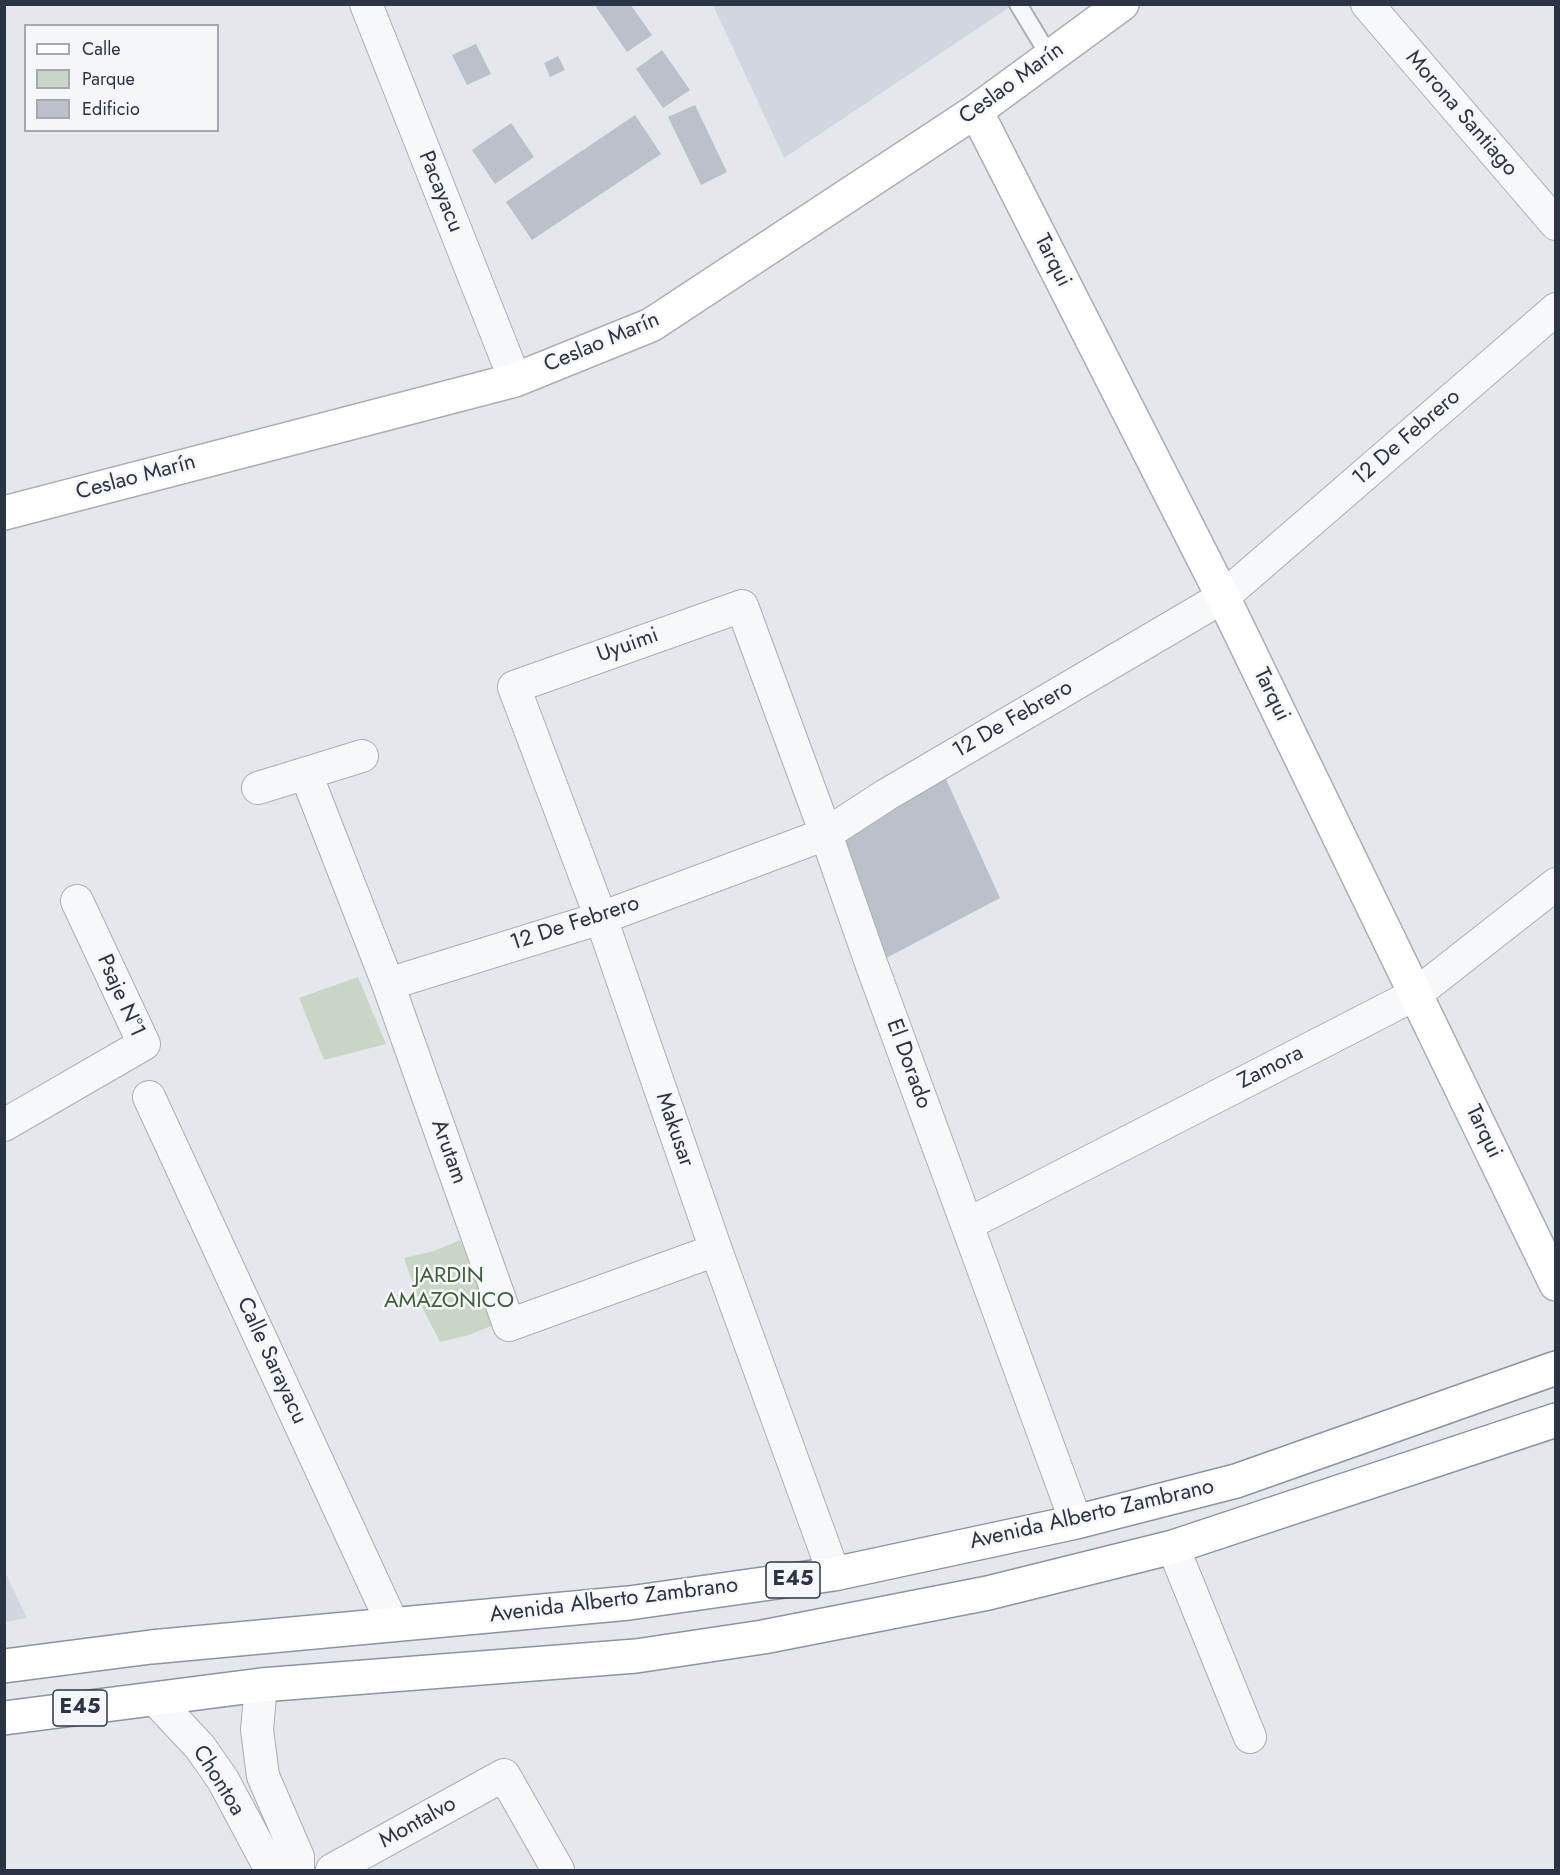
<!DOCTYPE html>
<html>
<head>
<meta charset="utf-8">
<style>
	body { margin:0 }
	#map { position:relative; width:1560px; height:1875px; overflow:hidden; background:#e4e7ec; font-family:Jost,sans-serif }
	canvas { display:block }
	.frame { position:absolute; inset:0; border:6px solid #2b3445; pointer-events:none }
	.legend { position:absolute; left:24px; top:24px; width:195px; height:108px; box-sizing:border-box; background:#f4f6f9; border:2px solid #a4a8b1; margin:0; padding:8px 10px; list-style:none; font-size:18px; color:#2b3445 }
	.legend li { display:flex; align-items:center; gap:12px; height:30px }
	.legend b { width:30px; border:2px solid #a4a8b1 }
</style>
</head>
<body>
<div id="map">
<canvas width="1560" height="1875"></canvas>
<div class="frame"></div>
<ul class="legend">
<li><b style="height:8px;background:#fff"></b>Calle</li>
<li><b style="height:16px;background:#c9d6c5"></b>Parque</li>
<li><b style="height:16px;background:#bbc0ca"></b>Edificio</li>
</ul>
</div>
<script>
const ctx = document.querySelector('canvas').getContext('2d');
ctx.lineJoin = 'round';
function paint(path, color) { ctx.fillStyle = color; ctx.fill(path, 'evenodd'); }
function trace(path, color, width, dash) { ctx.strokeStyle = color; ctx.lineWidth = width; ctx.lineCap = dash ? 'butt' : 'round'; ctx.setLineDash(dash || []); ctx.stroke(path); }
function label(font, color, halo, rows, align = 'center') {
  ctx.font = font + ' Jost,sans-serif'; ctx.lineWidth = 5; ctx.setLineDash([]); ctx.textBaseline = 'middle'; ctx.strokeStyle = halo; ctx.fillStyle = color; for (const [text, x, y, turn = 0] of rows) {
    ctx.save(); ctx.translate(x, y); ctx.rotate((+turn || 0) * Math.PI / 180); ctx.textAlign = isNaN(turn) ? turn : align; if (halo) ctx.strokeText(text, 0, 0); ctx.fillText(text, 0, 0); ctx.restore();
  }
}
paint(new Path2D(`
	M713,5H1013L784,158Z
	M4,1572H5L27,1618L5,1622Z`), '#d2d6de');
paint(new Path2D(`
	M358,977L386,1044L324,1060L299,998Z
	M460,1240L496,1324L469,1335L440,1342L420,1303L404,1258L434,1251Z`), '#c9d6c5');
paint(new Path2D(`
	M600,4H630L652,35L627,52L596,7Z
	M476,44L491,74L467,85L452,55Z
	M662,50L690,90L663,108L636,69Z
	M558,56L565,70L550,77L544,63Z
	M695,105L727,172L701,185L668,117Z
	M635,115L661,154L532,240L506,202Z
	M511,123L534,157L495,184L472,150Z
	M945,777L1000,898L873,965L841,837Z`), '#bbc0ca');
const lane = new Path2D(`
	M1018,4L1050,57`);
const street = new Path2D(`
	M366,4L515,380
	M1367,4L1556,224
	M306,774L388,984L509,1325L716,1250
	M258,788L362,756
	M388,984L601,918L826,834L886,795L1223,597L1556,309
	M149,1097L393,1625
	M4,1125L144,1044L77,901
	M968,1224L1416,994L1556,884
	M1173,1547L1250,1737
	M834,1574L716,1250L601,918L514,687L742,606L826,834L871,963L1076,1522
	M261,1685L257,1730L263,1776L298,1857V1870
	M155,1699L200,1747L223,1780L271,1870
	M332,1870L504,1775L558,1870`);
const secondary = new Path2D(`
	M976,111L1223,597L1556,1284
	M4,513L515,380L651,325L976,111L1122,4`);
const highway = new Path2D(`
	M4,1666L151,1647L629,1603L834,1574L1076,1522L1236,1481L1556,1368
	M4,1718L261,1685L636,1656L763,1637L988,1593L1173,1547L1556,1420`);
trace(lane, '#a9aeb7', 20);
trace(street, '#a9aeb7', 34);
trace(secondary, '#a9aeb7', 36);
trace(highway, '#8b94a3', 36);
trace(lane, '#f7f8fa', 16);
trace(street, '#f7f8fa', 32);
trace(secondary, '#fff', 33);
trace(highway, '#fff', 33);
for (const [x, y, w] of [
	[793,1580,54],
	[80,1708,54]
]) { const box = new Path2D(); box.roundRect(x - w / 2, y - 18, w, 36, 4.5); ctx.fillStyle = '#f4f6f9'; ctx.fill(box); trace(box, '#2b3445', 1.5); }
label('bold 21px', '#2b3445', null, [
	["E45",793,1580],
	["E45",80,1708]
]);
label('22px', '#2b3445', '#f4f6f9', [
	["Ceslao Marín",1012,84,-36],
	["Morona Santiago",1461,114,49],
	["Pacayacu",440,192,68],
	["Tarqui",1052,261,63],
	["Ceslao Marín",602,343,-23],
	["12 De Febrero",1407,438,-41],
	["Ceslao Marín",136,478,-15],
	["Uyuimi",628,646,-20],
	["Tarqui",1271,695,64],
	["12 De Febrero",1013,720,-30],
	["12 De Febrero",575,924,-18],
	["Psaje N°1",120,996,66],
	["El Dorado",908,1064,70],
	["Zamora",1271,1068,-27],
	["Makusar",674,1130,71],
	["Tarqui",1483,1132,64],
	["Arutam",448,1152,70],
	["Calle Sarayacu",271,1361,65],
	["Avenida Alberto Zambrano",1092,1515,-13],
	["Avenida Alberto Zambrano",614,1601,-7],
	["Chontoa",218,1781,58],
	["Montalvo",418,1823,-29]
]);
label('22px', '#3f6138', '#f4f6f9', [
	["JARDIN",449,1277],
	["AMAZONICO",449,1302]
]);
</script>
</body>
</html>
